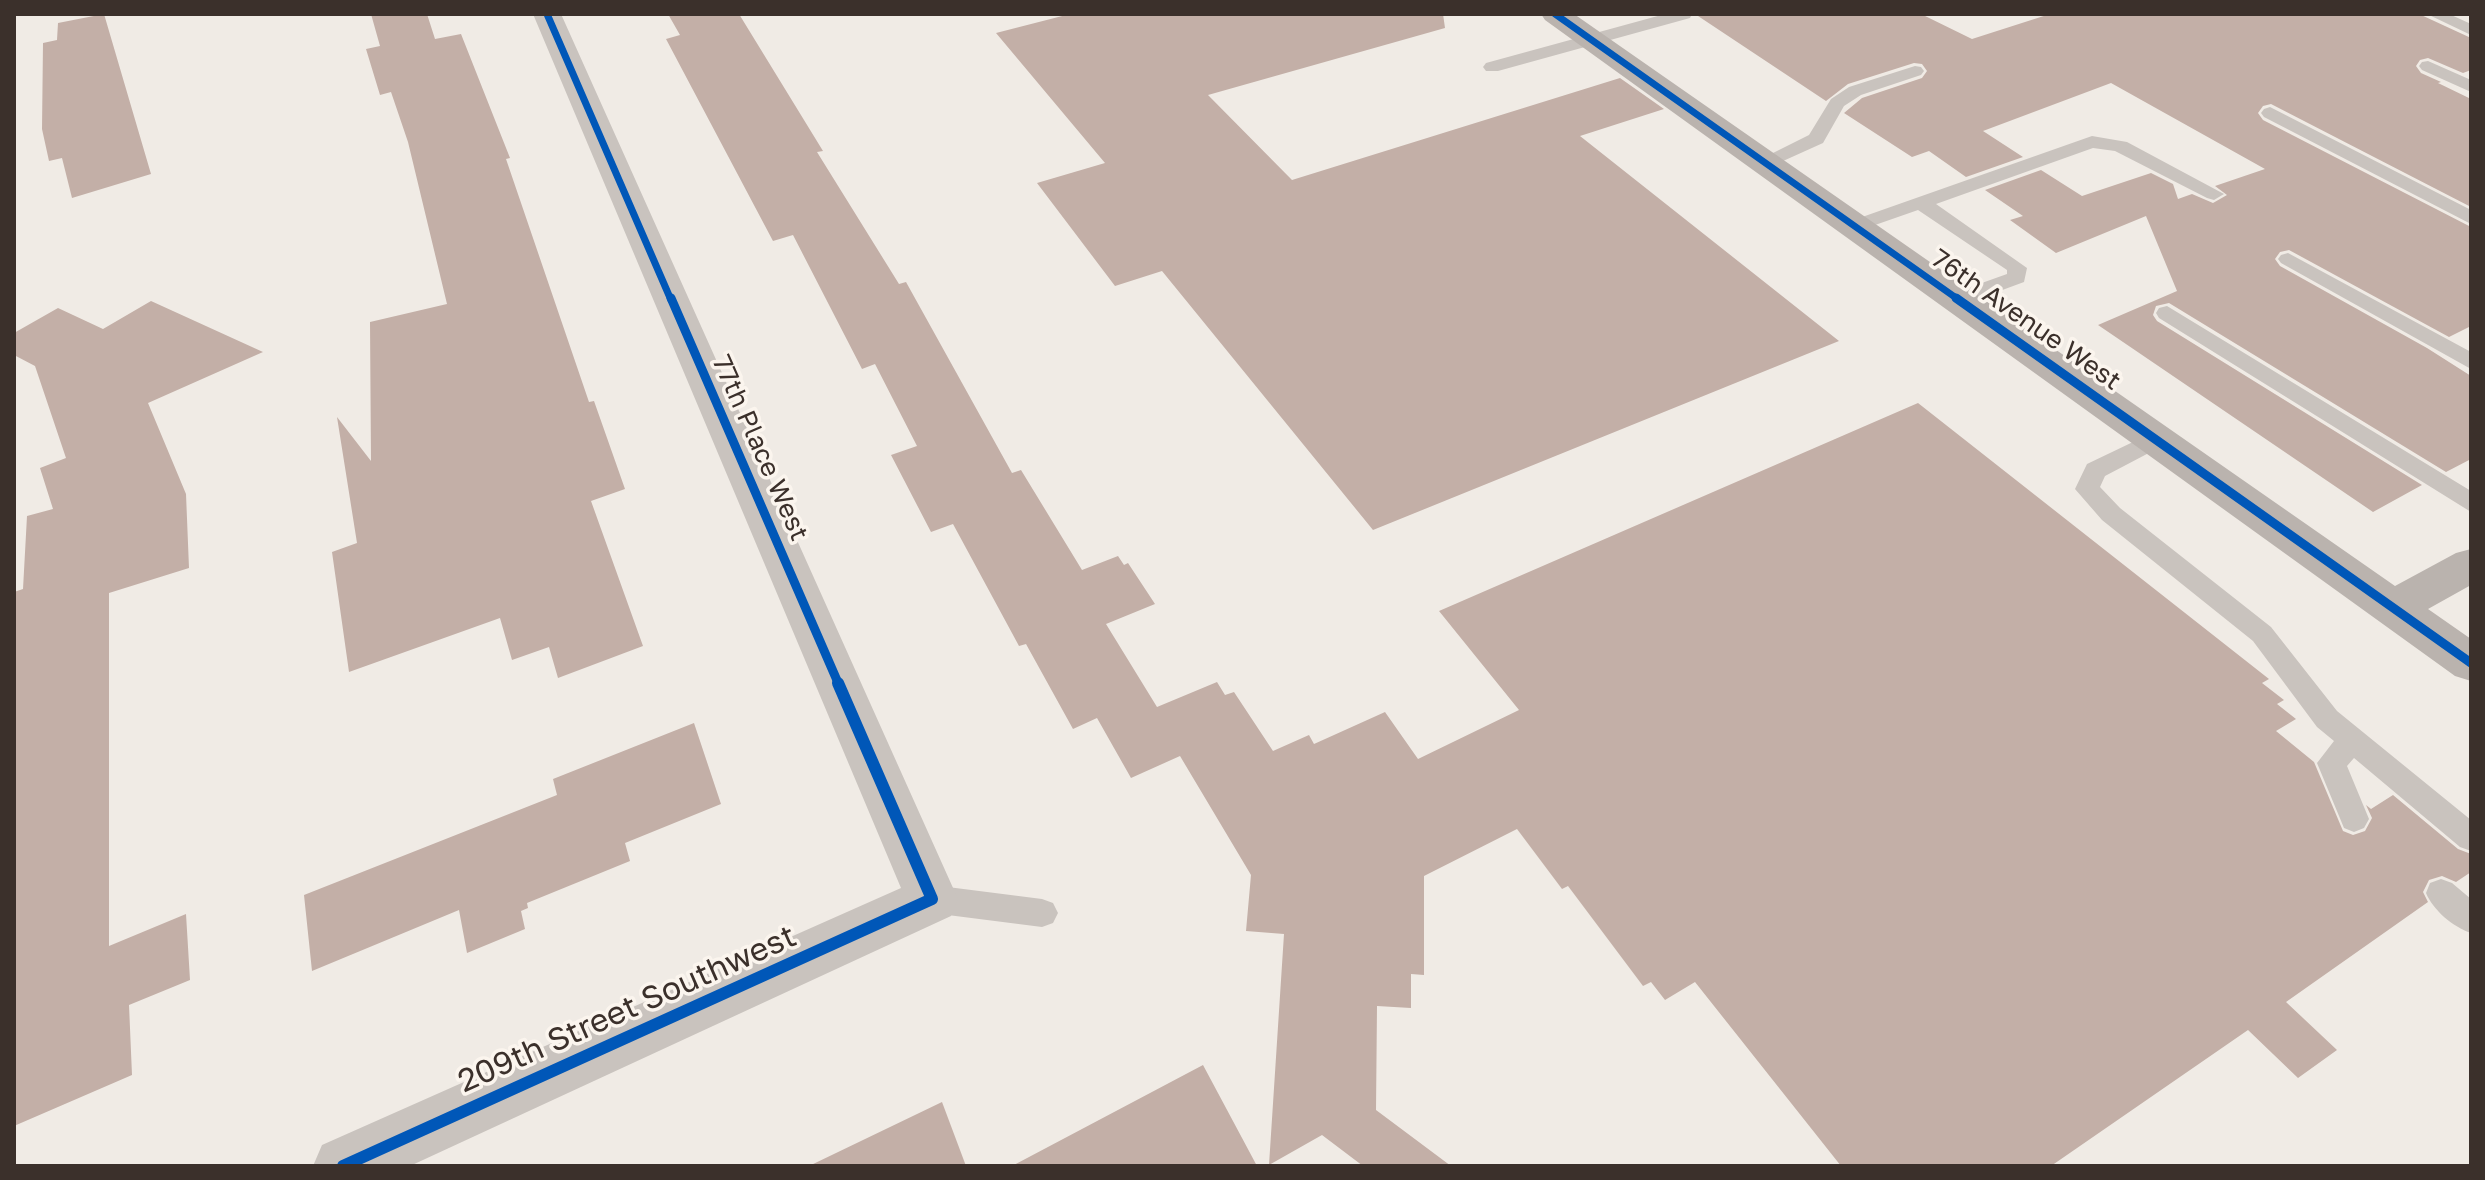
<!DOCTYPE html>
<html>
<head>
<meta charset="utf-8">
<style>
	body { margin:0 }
	#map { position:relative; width:2485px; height:1180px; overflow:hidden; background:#f0ebe5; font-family:"Golos Text",sans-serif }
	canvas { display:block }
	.frame { position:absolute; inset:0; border:16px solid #3b302b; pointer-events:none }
</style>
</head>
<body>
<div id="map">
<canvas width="2485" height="1180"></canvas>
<div class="frame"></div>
</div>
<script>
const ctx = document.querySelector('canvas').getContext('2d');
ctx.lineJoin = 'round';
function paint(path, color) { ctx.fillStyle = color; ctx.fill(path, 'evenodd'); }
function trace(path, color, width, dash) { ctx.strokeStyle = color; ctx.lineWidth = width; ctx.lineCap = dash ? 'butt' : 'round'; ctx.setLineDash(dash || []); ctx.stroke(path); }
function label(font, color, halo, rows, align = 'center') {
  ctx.font = font + ' "Golos Text",sans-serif'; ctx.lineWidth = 7; ctx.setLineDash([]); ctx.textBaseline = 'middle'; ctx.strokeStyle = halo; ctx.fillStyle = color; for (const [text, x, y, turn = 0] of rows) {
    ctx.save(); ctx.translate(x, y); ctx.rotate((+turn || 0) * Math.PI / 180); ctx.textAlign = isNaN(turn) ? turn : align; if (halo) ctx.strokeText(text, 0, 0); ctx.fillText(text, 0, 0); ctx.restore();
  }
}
paint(new Path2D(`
	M104,14L151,174L72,198L62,158L49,161L42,129L43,43L57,40L58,23Z
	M371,14H427L435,39L461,34L510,158L506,159L589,402L594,401L625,489L591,501L643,646L558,678L549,647L512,660L500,618L349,672L332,552L357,543L337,417L371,461L370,322L447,304L408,142L391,92L380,95L366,49L380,46Z
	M668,14H739L823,151L817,152L899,284L906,282L1012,473L1021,470L1082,570L1118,556L1124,565L1128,563L1155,604L1106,624L1157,707L1217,682L1225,695L1234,692L1273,751L1309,735L1314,744L1385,712L1418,759L1519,710L1439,611L1918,403L2269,679L2262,683L2284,700L2277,704L2296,719L2276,731L2314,762L2343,831L2353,835L2365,831L2372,818L2366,805L2371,809L2393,795L2458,849L2471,854V872L2456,882L2442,876L2429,880L2423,892L2428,902L2286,1002L2337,1050L2298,1078L2248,1030L2051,1166H1841L1695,982L1665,1000L1651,982L1643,986L1568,886L1562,889L1517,829L1424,876V975L1411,974V1008L1377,1006L1376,1110L1451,1166H1363L1322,1135L1269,1165L1284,934L1246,931L1251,875L1180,756L1131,778L1097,718L1073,729L1026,644L1019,646L953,524L931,532L891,455L917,446L875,364L862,369L793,235L773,241L666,39L680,35Z
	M1070,14H1443L1445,28L1208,95L1292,180L1620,78L1664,109L1580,136L1839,341L1373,530L1162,271L1115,286L1037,183L1105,163L996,33Z
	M1695,14H1921L1972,39L2050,14H2419L2471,38V70L2463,73L2428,58L2420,60L2416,66L2421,73L2441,82L2438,83L2471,99V207L2271,104L2263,106L2258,113L2263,120L2471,227V326L2449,337L2289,250L2280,252L2275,259L2280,266L2427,348L2471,376V459L2446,472L2169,303L2156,306L2153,315L2157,321L2422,485L2373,512L2098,325L2177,291L2146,216L2056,253L2010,220L2023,216L1985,190L2041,170L2082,196L2151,173L2173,184L2178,199L2192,194L2213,203L2227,195L2215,186L2265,169L2111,83L1983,131L2023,157L1966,177L1929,151L1912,157L1844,113L1862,98L1922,78L1927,71L1922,64L1914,63L1848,84L1826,101Z
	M151,301L263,352L148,403L186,494L189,568L109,593V946L186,914L190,980L129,1005L132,1075L14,1126V592L23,589L27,516L53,509L40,468L66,458L35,366L14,355V333L58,308L103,329Z
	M694,723L721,804L625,843L630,861L527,903L528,908L521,911L525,929L467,953L459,910L312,971L304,895L557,795L553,779Z
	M1203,1065L1257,1166H1012Z
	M942,1102L966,1166H809Z`), '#c3afa7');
paint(new Path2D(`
	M1665,14H1692L1690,18L1498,71H1486L1483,67L1486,63Z
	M2427,14H2449L2471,24V35Z
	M2428,61L2471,80V92L2422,70L2419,66L2422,62Z
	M1915,66L1921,67L1924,71L1921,75L1861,95L1844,106L1823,143L1772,166L1765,168L1755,162L1809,135L1831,99L1849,87Z
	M2270,107L2471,210V224L2264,117L2261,113L2264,109Z
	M2092,136L2127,142L2224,194L2214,200L2207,198L2115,151L2093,148L1936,204L2027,268L2024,282L1959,306L1951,304L1948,299L1951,294L2007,274V270L1918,210L1855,232L1845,226L1848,222Z
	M2288,253L2471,352V369L2281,263L2278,259L2281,255Z
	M2167,306L2471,491V512L2159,318L2156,313L2159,308Z
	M2156,431L2164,433L2168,439L2164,445L2105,476L2100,487L2120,508L2271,627L2337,711L2471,820V851L2460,847L2354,758L2347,766L2369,819L2364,828L2354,832L2344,828L2317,763L2334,741L2317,727L2253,641L2102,520L2075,489L2087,464Z
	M2441,879L2452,883L2471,899V933C2453,927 2433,910 2426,893L2430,883Z
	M932,885L1042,899L1053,903L1058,913L1053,923L1042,927L932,913L921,909L917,899L921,889Z`), '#c9c3be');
paint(new Path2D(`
	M533,14H561L958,899L951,916L410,1166H313L322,1145L901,888Z`), '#c9c3be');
paint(new Path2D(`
	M1541,14H1574L2395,586L2456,553L2471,549V585L2428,609L2471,639V681L2455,676L1545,20Z`), '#bab3ae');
trace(new Path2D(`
	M547,14L671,300
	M1555,14L1959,300`), '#0057b8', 7);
trace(new Path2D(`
	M671,298L839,685
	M1956,298L2471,663`), '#0057b8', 9);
trace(new Path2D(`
	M343,1166L932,899L838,683`), '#0057b8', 12);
label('26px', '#3b302b', '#fbf5ee', [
	["76th Avenue West",2026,320,35],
	["77th Place West",760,448,66]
]);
label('32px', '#3b302b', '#fbf5ee', [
	["209th Street Southwest",627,1009,-24]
]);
</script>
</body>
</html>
